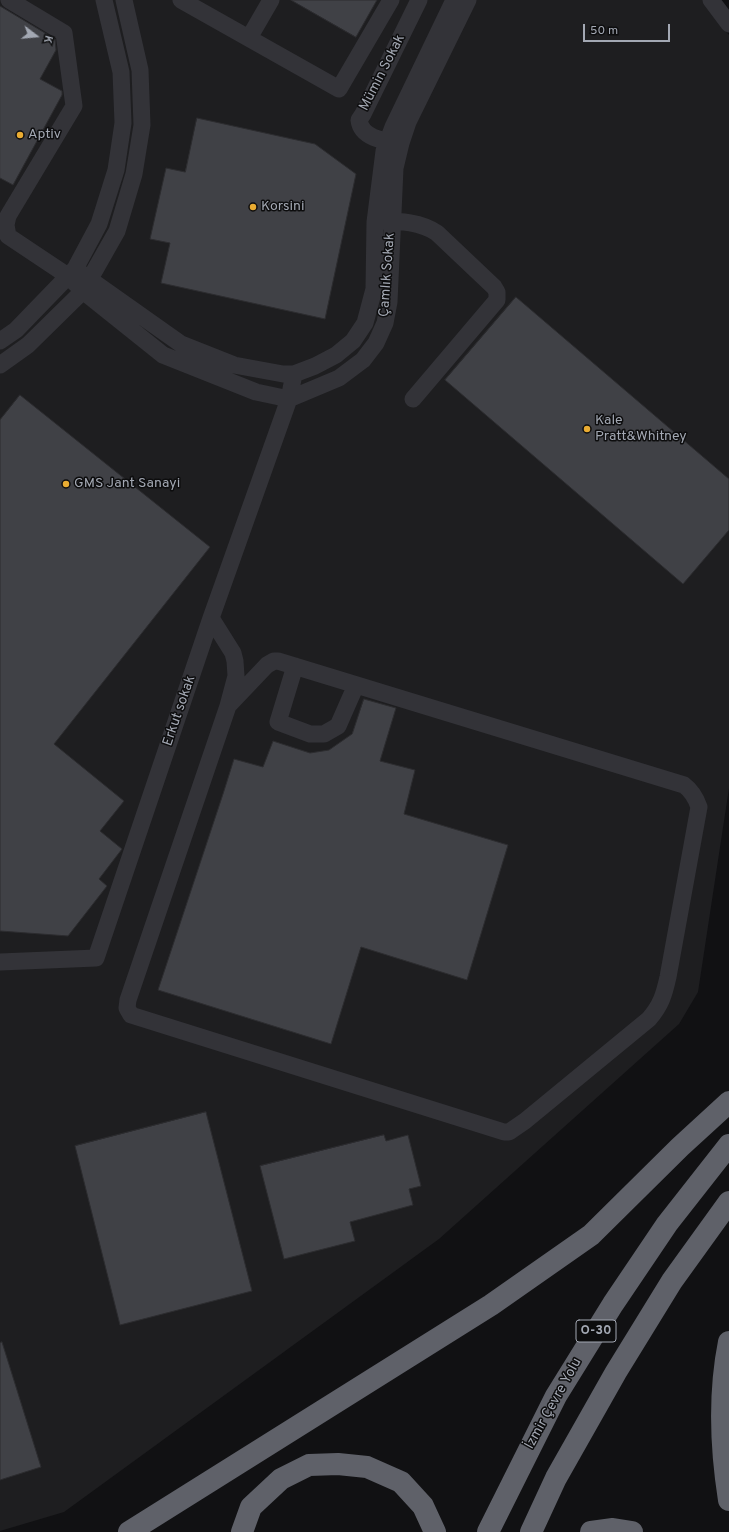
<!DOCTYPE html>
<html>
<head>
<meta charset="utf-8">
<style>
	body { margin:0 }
	#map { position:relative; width:729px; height:1532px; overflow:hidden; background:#111113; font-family:Overpass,sans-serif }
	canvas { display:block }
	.north { position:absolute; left:16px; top:16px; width:40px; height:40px; -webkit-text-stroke:3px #0d0d0e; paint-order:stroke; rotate:106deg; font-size:11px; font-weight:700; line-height:16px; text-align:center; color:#a3a8b3 }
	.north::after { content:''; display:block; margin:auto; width:14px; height:18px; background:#a3a8b3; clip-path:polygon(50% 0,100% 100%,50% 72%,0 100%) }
	.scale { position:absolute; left:583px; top:24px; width:87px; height:18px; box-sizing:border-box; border:2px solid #a3a8b3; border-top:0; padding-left:5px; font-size:12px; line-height:14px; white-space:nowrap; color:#a3a8b3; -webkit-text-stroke:3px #0d0d0e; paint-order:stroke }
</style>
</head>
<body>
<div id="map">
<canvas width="729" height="1532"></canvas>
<div class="north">K</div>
<div class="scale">50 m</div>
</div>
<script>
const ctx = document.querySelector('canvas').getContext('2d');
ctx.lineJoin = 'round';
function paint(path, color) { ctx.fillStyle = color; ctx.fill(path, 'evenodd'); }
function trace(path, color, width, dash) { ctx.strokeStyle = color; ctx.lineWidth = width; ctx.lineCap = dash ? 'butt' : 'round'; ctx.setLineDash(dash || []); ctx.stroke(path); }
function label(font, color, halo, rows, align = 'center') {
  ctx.font = font + ' Overpass,sans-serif'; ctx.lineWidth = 3; ctx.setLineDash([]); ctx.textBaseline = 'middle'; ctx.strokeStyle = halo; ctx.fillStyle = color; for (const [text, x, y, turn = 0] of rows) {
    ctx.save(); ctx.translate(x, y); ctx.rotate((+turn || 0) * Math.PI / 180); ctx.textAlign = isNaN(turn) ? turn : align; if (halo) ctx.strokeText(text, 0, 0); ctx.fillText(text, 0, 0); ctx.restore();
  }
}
paint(new Path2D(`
	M0,0H703L729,35V788L698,992L679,1024L439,1239L64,1512L0,1531Z`), '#1e1e20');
const building = new Path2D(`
	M291,0H377L356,37Z
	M0,6L55,39L56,50L40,79L62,91V95L13,185L0,178Z
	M197,118L315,144L356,174L325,319L161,283L170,243L150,239L166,168L185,172Z
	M516,297L729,479V530L683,584L445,380Z
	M20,395L210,547L54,744L124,801L100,831L122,849L99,879L107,886L68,936L0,931V420Z
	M364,699L396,708L380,761L415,770L404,814L508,845L467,980L361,947L331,1044L158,990L223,794L234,759L263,767L273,741L310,753L329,750L352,734Z
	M206,1112L252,1291L120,1325L75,1146Z
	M384,1135L386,1141L408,1135L421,1186L409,1189L413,1205L350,1222L355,1241L284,1259L260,1166Z
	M2,1342L41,1467L0,1480V1343Z`);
paint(building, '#404146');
trace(building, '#2c2c2f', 1);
trace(new Path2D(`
	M9,0L64,33L74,106L8,216L6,225L8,236L68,276L83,291L163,355L256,392L289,399L339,378L363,360L376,343L385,323L389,302L395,168L401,143L408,122L468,0
	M181,0L339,89L391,0
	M711,0L729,24
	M249,38L271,0
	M398,143C384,141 361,138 359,120L363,114L419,0
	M381,221C400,221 421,222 437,233L494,287L497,292V300L413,399
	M75,269L181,344L234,365L283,374H294L315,366L336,355L353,341L365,323L374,289L375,222L384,151L393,127L454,0
	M0,341L16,330L75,269L99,224L116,170L123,123L121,72L104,0
	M0,365L28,345L83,291L117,231L134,174L142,125L140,70L124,0
	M211,618L233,653L235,661L236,676L228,706L128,1000L127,1008L131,1015L504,1132H509L525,1121L649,1019C661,1005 664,995 668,977L699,807C696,798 692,791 684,785L278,661H274L267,665L228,706
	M295,666L278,722L310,734H324L338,726L356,685
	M0,962L96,958L211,618L289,399L294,374`), '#333338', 17);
trace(new Path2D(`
	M729,1342C719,1392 721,1449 729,1500
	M129,1532L491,1305L591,1235L680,1147L729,1102
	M242,1532L251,1507L281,1479L309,1465L338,1464L367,1467L401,1482L423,1506L435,1532
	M488,1532L556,1396L613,1304L667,1224L729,1145
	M531,1532L556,1478L616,1372L672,1281L729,1202
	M591,1532L613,1529L632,1532`), '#5f6169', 22);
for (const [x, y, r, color] of [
	[20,135,4,"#eaac32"],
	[253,207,4,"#eaac32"],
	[587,429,4,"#eaac32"],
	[66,484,4,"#eaac32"]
]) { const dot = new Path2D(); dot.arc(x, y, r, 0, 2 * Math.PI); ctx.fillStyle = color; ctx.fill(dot); trace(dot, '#0d0d0e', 1.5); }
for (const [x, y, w] of [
	[596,1331,40]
]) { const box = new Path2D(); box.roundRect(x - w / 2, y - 11, w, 22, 3); ctx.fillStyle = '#0d0d0e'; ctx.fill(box); trace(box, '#a3a8b3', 1); }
label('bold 13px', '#a3a8b3', null, [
	["O-30",596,1331]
]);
label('14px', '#a3a8b3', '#0d0d0e', [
	["Mümin Sokak",383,73,-63],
	["Çamlık Sokak",388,275,-86],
	["Erkut sokak",180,711,-71],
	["İzmir Çevre Yolu",554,1404,-61]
]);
label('14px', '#a3a8b3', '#0d0d0e', [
	["Aptiv",28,135],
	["Korsini",261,207],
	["Kale",595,421],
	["Pratt&Whitney",595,437],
	["GMS Jant Sanayi",74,484]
], 'left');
</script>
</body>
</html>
